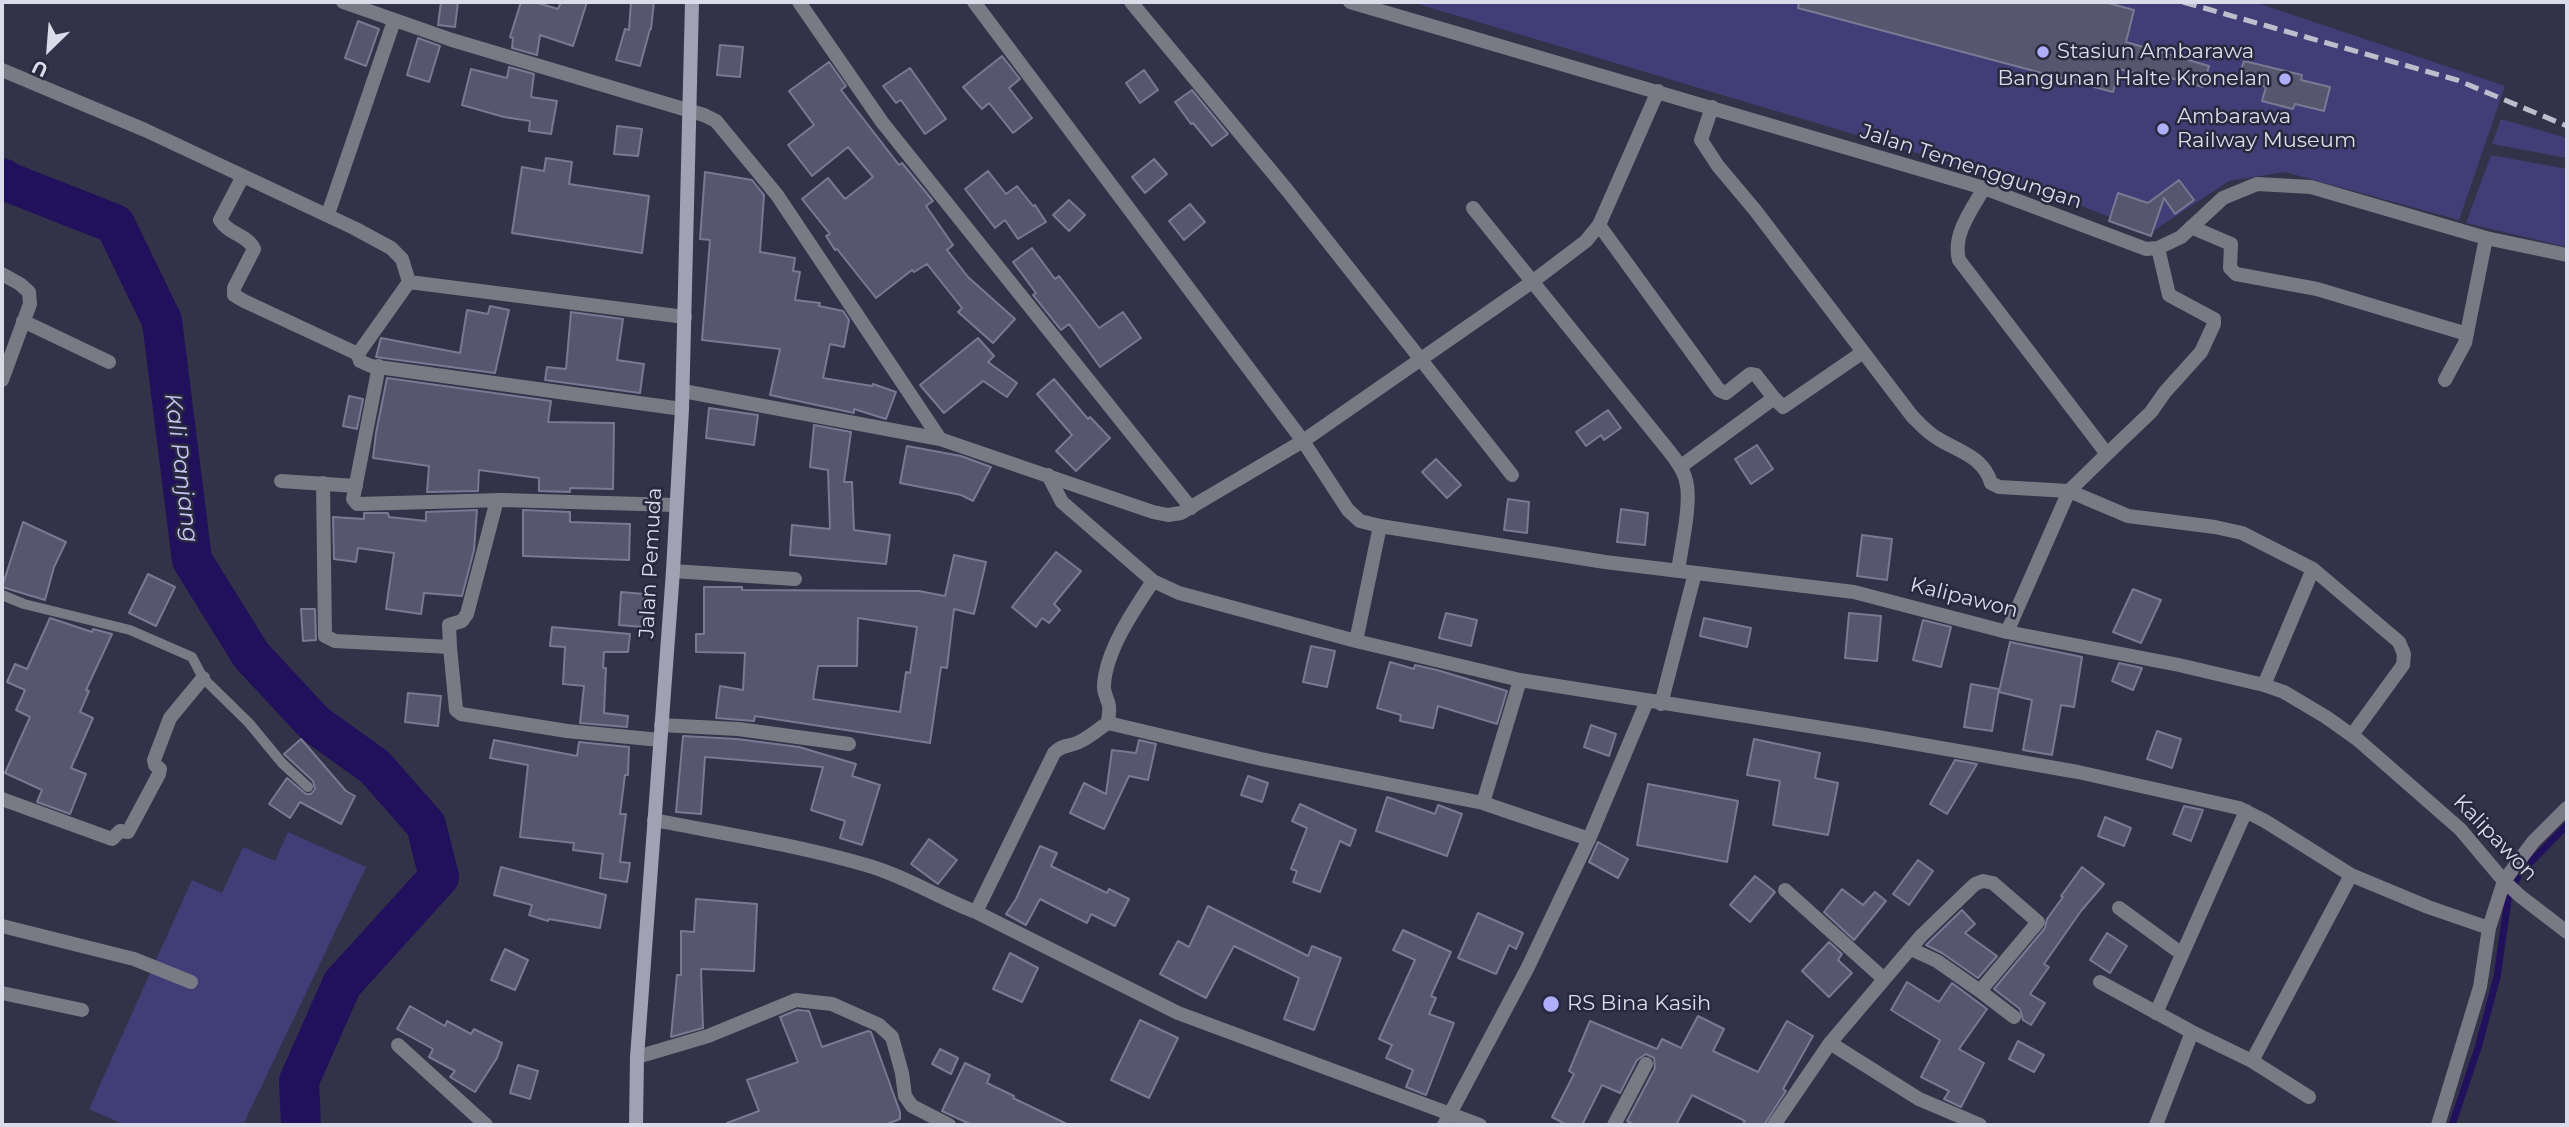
<!DOCTYPE html>
<html>
<head>
<meta charset="utf-8">
<style>
	body { margin:0 }
	#map { position:relative; width:2569px; height:1127px; overflow:hidden; background:#323248; font-family:Montserrat,sans-serif }
	canvas { display:block }
	.frame { position:absolute; inset:0; border:4px solid #dbdbe9; pointer-events:none }
	.north { position:absolute; left:14px; top:14px; width:70px; height:70px; -webkit-text-stroke:5px #28283e; paint-order:stroke; rotate:205deg; font-size:19px; font-weight:700; line-height:28px; text-align:center; color:#dbdbe9 }
	.north::after { content:''; display:block; margin:auto; width:24px; height:32px; background:#dbdbe9; clip-path:polygon(50% 0,100% 100%,50% 72%,0 100%) }
</style>
</head>
<body>
<div id="map">
<canvas width="2569" height="1127"></canvas>
<div class="frame"></div>
<div class="north">U</div>
</div>
<script>
const ctx = document.querySelector('canvas').getContext('2d');
ctx.lineJoin = 'round';
function paint(path, color) { ctx.fillStyle = color; ctx.fill(path, 'evenodd'); }
function trace(path, color, width, dash) { ctx.strokeStyle = color; ctx.lineWidth = width; ctx.lineCap = dash ? 'butt' : 'round'; ctx.setLineDash(dash || []); ctx.stroke(path); }
function label(font, color, halo, rows, align = 'center') {
  ctx.font = font + ' Montserrat,sans-serif'; ctx.lineWidth = 5; ctx.setLineDash([]); ctx.textBaseline = 'middle'; ctx.strokeStyle = halo; ctx.fillStyle = color; for (const [text, x, y, turn = 0] of rows) {
    ctx.save(); ctx.translate(x, y); ctx.rotate((+turn || 0) * Math.PI / 180); ctx.textAlign = isNaN(turn) ? turn : align; if (halo) ctx.strokeText(text, 0, 0); ctx.fillText(text, 0, 0); ctx.restore();
  }
}
paint(new Path2D(`
	M1411,2H2254L2505,86L2459,220L2285,172L2229,181L2150,233L2044,191Z
	M2501,119L2567,138V158L2492,144Z
	M2491,155L2567,169V247L2466,223Z
	M288,832L366,867L243,1125H125L89,1109L192,880L222,893L243,847L275,861Z`), '#413e77');
trace(new Path2D(`
	M2452,1125L2478,1048L2497,977L2509,893L2521,872L2567,825`), '#21105b', 7);
trace(new Path2D(`
	M2,178L8,182L115,224L162,321L192,560L251,655L315,724L375,767L426,825L439,877L342,984L299,1081L301,1125`), '#21105b', 40);
const building = new Path2D(`
	M441,2H458L455,27L438,25Z
	M521,2H534L558,9L561,2H587L573,46L540,35L537,55L512,48L513,38L510,37Z
	M631,2H654L651,29H650L640,66L616,60L625,29L629,30Z
	M1799,2H2104L2134,10L2126,42L2209,66L2203,87L2167,77L2166,81L2119,69L2113,92L1798,8Z
	M358,21L379,29L366,66L345,58Z
	M418,38L440,46L429,82L407,75Z
	M720,45L743,47L740,77L717,75Z
	M1002,56L1020,79L1009,88L1032,118L1013,133L989,103L982,109L963,87Z
	M2244,61L2302,75L2301,80L2330,87L2324,111L2295,104L2293,109L2262,101L2266,87L2238,79Z
	M829,62L846,86L841,90L899,165L902,163L933,201L926,206L953,245L947,250L968,277L1015,319L993,343L958,312L962,308L927,264L914,272L912,270L876,298L837,249L835,250L826,236L830,234L802,199L828,178L845,199L873,177L848,147L812,176L788,145L814,125L789,91Z
	M509,67L534,74L531,97L557,101L551,134L529,131L530,121L504,117L462,105L471,69L507,78Z
	M910,68L946,119L925,134L901,100L896,103L883,86Z
	M1144,70L1158,90L1140,103L1126,83Z
	M1192,90L1228,134L1212,146L1193,123L1191,124L1175,102Z
	M617,126L642,129L638,156L614,154Z
	M546,158L572,162L569,184L649,196L642,253L512,233L522,167L544,171Z
	M1154,159L1167,174L1145,193L1132,177Z
	M988,171L1006,194L1017,186L1033,206L1035,205L1046,222L1018,239L1005,220L995,228L965,189Z
	M705,172L752,180L764,195L760,252L795,258L793,271L800,272L795,300L820,303L819,306L843,311L849,320L844,347L830,344L823,378L872,386L873,384L896,392L886,419L854,409V413L770,395L780,349L702,340L710,240L700,239Z
	M2179,180L2194,200L2175,214L2164,198L2151,236L2109,221L2118,193L2148,203Z
	M1069,200L1085,215L1069,231L1053,215Z
	M1190,204L1205,222L1184,240L1169,221Z
	M1032,248L1055,279L1059,276L1099,328L1123,312L1141,338L1100,367L1069,324L1061,330L1033,295L1036,293L1013,262Z
	M490,306L509,310L495,373L376,357L381,338L460,353L467,310L488,314Z
	M571,312L623,319L617,360L644,364L640,393L545,380L547,367L566,369Z
	M978,338L994,356L988,362L1017,383L1007,397L983,381L944,413L920,385Z
	M387,378L551,401L548,422L614,423L613,489L570,488V492L539,491V478L479,470L478,491L427,492L429,466L373,458L376,433Z
	M1054,379L1088,419L1090,417L1110,438L1076,471L1056,451L1072,435L1037,394Z
	M349,396L363,399L357,429L343,426Z
	M709,408L758,415L754,445L706,438Z
	M1608,410L1621,428L1604,440L1601,435L1586,446L1576,432Z
	M814,425L851,432L844,482H852L854,530L890,535L886,564L790,555L792,525L830,529L828,470L810,467Z
	M1757,445L1773,469L1751,484L1735,459Z
	M907,446L961,456L991,467L973,501L961,495L900,483Z
	M1436,459L1461,485L1447,498L1422,472Z
	M1508,499L1529,502L1527,533L1504,530Z
	M1621,509L1648,513L1645,545L1617,542Z
	M477,510L474,550L462,596L424,593L421,614L386,609L394,553L358,548L356,562L334,559L333,517L364,519V513H388L389,517L426,521V512Z
	M523,510L570,512V522L630,524L629,560L523,556Z
	M23,522L66,542L54,567L45,600L2,587Z
	M1862,535L1892,539L1887,580L1857,576Z
	M1056,552L1081,571L1054,604L1060,610L1049,623L1042,618L1036,627L1012,607Z
	M954,555L986,562L974,614L954,609L947,668L941,667L930,743L755,716L754,721L716,718L720,686L743,690L745,653L696,652V634H704V587H742V590L919,591L945,596ZM858,618L917,627L910,673L906,672L900,712L813,699L818,666H857Z
	M148,574L175,587L156,626L129,613Z
	M2133,589L2161,600L2141,643L2113,632Z
	M621,592L644,594L642,627L619,625Z
	M301,609H315L316,640L303,641Z
	M1446,613L1477,620L1471,646L1439,638Z
	M1849,613L1881,616L1877,661L1845,658Z
	M50,618L92,632L93,629L112,634L86,690L89,691L80,712L93,718L71,768L86,774L70,814L37,802L42,790L5,773L30,717L16,710L25,690L7,682L15,664L27,669Z
	M1704,618L1751,628L1747,647L1700,636Z
	M1923,620L1951,627L1941,667L1913,660Z
	M552,627L630,634L628,652H604L603,668H606L604,713L628,716L627,727L580,723L584,686L563,684L565,647L550,646Z
	M2010,642L2082,657L2074,707L2061,705L2052,755L2023,750L2032,700L1999,692Z
	M1311,646L1335,651L1327,687L1303,682Z
	M1390,662L1414,669L1415,665L1437,670L1507,691L1497,724L1438,706L1433,728L1400,721L1401,715L1377,708Z
	M2119,663L2142,668L2133,690L2112,681Z
	M1971,684L1999,689L1992,731L1964,727Z
	M408,693L441,696L438,726L405,722Z
	M1591,725L1616,734L1609,756L1584,747Z
	M2157,731L2181,739L2172,768L2147,759Z
	M683,736L737,739L799,747L856,764L852,776L880,785L862,845L840,838L845,821L811,810L823,767L705,757L701,814L676,812Z
	M301,739L346,791L355,796L341,824L300,802L290,818L269,804L287,778L306,794H311L315,789L313,781L284,754Z
	M1754,739L1820,753L1815,778L1838,783L1828,835L1773,825L1780,781L1747,775Z
	M494,740L577,756L579,742L629,747L628,775H625L620,814H626L620,862L630,863L627,882L600,878L603,854L573,850L574,843L520,837L528,765L490,758Z
	M1139,740L1156,744L1148,780L1129,776L1104,829L1070,813L1084,783L1106,794L1112,750L1136,753Z
	M1955,760L1977,764L1947,814L1930,804Z
	M1248,776L1268,783L1262,802L1241,795Z
	M1648,784L1738,801L1727,862L1637,845Z
	M1387,797L1435,814L1438,805L1462,814L1447,856L1376,831Z
	M1300,804L1356,830L1350,846L1340,841L1320,892L1293,882L1297,871L1291,869L1307,828L1292,821Z
	M2184,806L2203,810L2191,841L2173,834Z
	M2105,817L2131,828L2124,846L2098,836Z
	M929,839L957,860L938,884L911,864Z
	M1598,842L1628,859L1618,878L1589,862Z
	M1040,846L1057,853L1051,866L1107,893L1109,889L1129,899L1115,926L1091,914L1087,923L1040,899L1026,925L1006,914L1016,899Z
	M1918,860L1933,871L1909,905L1893,894Z
	M501,867L606,895L600,928L549,919L548,921L529,915L532,905L494,895Z
	M2082,867L2104,884L2081,911L2044,964L2049,967L2030,994L2045,1003L2031,1025L2023,1020L2020,1009L1994,989L2045,928L2047,919L2063,897L2061,896Z
	M1755,876L1775,892L1750,922L1730,905Z
	M1842,889L1863,905L1875,892L1886,901L1854,940L1824,912Z
	M696,899L757,904L754,971L701,969L703,1028L671,1037L677,975H681V931L694,932Z
	M1208,906L1308,956L1312,946L1341,958L1314,1030L1284,1019L1299,978L1234,946L1206,998L1160,974L1178,941L1189,947Z
	M1962,910L1975,924L1965,933L1997,956L1978,978L1942,953L1926,945Z
	M1478,913L1523,933L1516,949L1509,945L1496,974L1458,958Z
	M1403,930L1451,952L1431,996L1436,998L1429,1014L1454,1023L1426,1095L1406,1087L1413,1070L1386,1058L1392,1045L1379,1039L1415,960L1393,950Z
	M2107,933L2127,946L2110,973L2090,960Z
	M1829,942L1842,954L1838,960L1852,973L1829,997L1802,971Z
	M505,949L528,960L515,990L491,980Z
	M1010,953L1038,968L1022,1002L993,989Z
	M1907,982L1939,1002L1952,983L1987,1009L1959,1049L1984,1063L1961,1107L1944,1099L1949,1091L1921,1077L1940,1040L1891,1010Z
	M410,1006L445,1026L447,1021L471,1034L474,1029L502,1043L497,1058L475,1092L450,1077L455,1071L429,1057L433,1049L397,1029Z
	M797,1010L809,1011L822,1047L868,1031L871,1032L900,1112V1119L884,1125H727V1123L759,1111L747,1080L798,1062L780,1017Z
	M1698,1016L1724,1029L1713,1051L1758,1072L1787,1021L1813,1036L1783,1089L1786,1091L1764,1125H1742L1745,1121L1692,1095L1676,1125H1635L1627,1121L1655,1068L1654,1058L1646,1054L1637,1060L1620,1093L1602,1085L1582,1125H1567L1552,1117L1574,1074L1569,1071L1590,1021L1657,1049L1662,1039L1681,1048Z
	M1140,1020L1178,1038L1149,1098L1111,1080Z
	M2018,1041L2044,1055L2034,1072L2009,1059Z
	M940,1049L958,1058L951,1074L932,1064Z
	M965,1063L990,1075L987,1083L1014,1096L1013,1098L1069,1125H972L942,1111Z
	M518,1065L538,1071L530,1099L510,1093Z`);
paint(building, '#56576f');
trace(building, '#787992', 2);
trace(new Path2D(`
	M2,595L24,604L130,630L192,657L203,678L249,723L282,763L308,787`), '#7a7a85', 10);
trace(new Path2D(`
	M343,2L452,40L704,115L716,121L777,195L940,439
	M799,2L882,122L1191,508
	M974,2L1303,441L1348,510L1360,521L1380,526L1605,562L1854,592L2007,632L2179,665L2264,685L2284,692L2326,717L2357,739L2460,829L2504,881L2520,896L2567,932
	M1131,2L1287,190L1512,475
	M1350,2L1984,188L2146,249L2158,248L2181,237L2223,198L2257,184L2311,187L2486,238L2567,255
	M2,70L145,130L354,228L391,248L402,259L409,282L358,354
	M1712,107L1701,140L1718,166L1755,210L1912,416C1920,424 1928,433 1937,438C1959,452 1983,456 1991,483L1999,487L2069,491L2128,516L2215,527L2242,533L2313,569L2399,642L2404,654L2403,665L2352,735
	M243,176L220,220C228,234 248,235 254,249L234,288V295L244,301L358,354L360,361L371,366L682,409
	M1984,188C1972,209 1952,235 1959,260L2107,454L2069,491L2007,632
	M1473,208L1669,451C1676,460 1684,470 1686,481C1692,502 1681,548 1678,571
	M328,214L394,21
	M1599,225L1719,390L1726,393L1750,374L1756,375L1774,398L1680,467
	M2191,227L2231,244L2230,268L2236,274L2317,289L2467,334
	M2,274L20,284L29,292L30,304L2,380
	M409,282L685,317
	M23,321L109,362
	M379,366L353,499L357,504L502,500L676,505
	M2445,380L2465,343L2486,238
	M683,391L940,439L1153,512L1168,515L1181,513L1303,441L1532,282L1586,241L1599,225L1658,91
	M1774,398L1783,407L1863,352
	M2107,454L2151,412L2165,392L2201,352L2214,324V319L2210,317L2169,295L2158,248
	M1048,475L1062,502L1153,581L1179,593L1356,641L1520,680L1872,736L2078,772L2239,808L2265,821L2351,875L2428,907L2489,928L2504,881L2533,842L2567,808
	M281,481L356,486
	M323,483L325,636L335,641L450,647L449,625L462,621L467,614L497,500
	M673,571L795,579
	M1356,641L1380,526
	M450,647L456,710L461,714L567,731L660,740
	M2264,685L2313,569
	M1661,704L1695,573
	M1108,723C1108,718 1110,711 1109,706C1108,698 1103,694 1104,685C1106,650 1134,610 1153,581
	M661,725L738,729L849,744
	M2,799L112,839L120,831L128,832L159,774L160,769L155,765L154,760L170,718L203,678
	M1483,803L1520,680
	M654,820C725,834 797,845 866,865C905,876 939,898 976,912L1178,1013L1480,1125
	M1785,890L1884,979
	M2119,908L2182,954
	M976,912L1054,753C1062,744 1070,747 1079,742C1090,737 1098,729 1108,723L1261,759L1483,803L1589,839
	M2,926L134,959L191,982
	M2100,982L2192,1032
	M1980,991L2014,1017
	M2,993L82,1010
	M2156,1013L2246,811
	M1830,1043L1919,1099L1980,1125
	M398,1045L486,1125
	M637,1057L708,1036L796,1000L832,1004L879,1025L892,1037L902,1073L905,1096L912,1106L949,1125
	M2252,1061L2351,875
	M1444,1125L1528,967L1589,839L1647,701
	M1614,1125L1646,1064
	M1774,1125L1830,1043L1921,936L1975,884L1983,881L1993,883L2038,922L1980,991L1937,961L1911,949
	M2156,1125L2192,1032L2252,1061L2309,1097
	M2438,1125L2480,987L2489,928`), '#7a7a85', 14);
trace(new Path2D(`
	M636,1125L637,1057L673,571L682,409L692,2`), '#a0a1b3', 14);
trace(new Path2D(`
	M2183,2L2457,80L2567,126`), '#bdbdcc', 5, [14, 7]);
for (const [x, y, r, color] of [
	[2043,52,7,"#aeaefa"],
	[2285,79,7,"#aeaefa"],
	[2163,129,7,"#aeaefa"],
	[1551,1004,9,"#aeaefa"]
]) { const dot = new Path2D(); dot.arc(x, y, r, 0, 2 * Math.PI); ctx.fillStyle = color; ctx.fill(dot); trace(dot, '#28283e', 2.5); }
label('21px', '#dbdbe9', '#28283e', [
	["Stasiun Ambarawa",2057,52],
	["Bangunan Halte Kronelan",2271,79,"right"],
	["Ambarawa",2177,117],
	["Railway Museum",2177,141],
	["RS Bina Kasih",1567,1004]
], 'left');
label('21px', '#dbdbe9', '#28283e', [
	["Jalan Temenggungan",1971,167,18],
	["Jalan Pemuda",651,563,-87],
	["Kalipawon",1964,598,14],
	["Kalipawon",2495,838,46]
]);
label('italic 23px', '#c6c7f3', '#28283e', [
	["Kali Panjang",181,468,83]
]);
</script>
</body>
</html>
